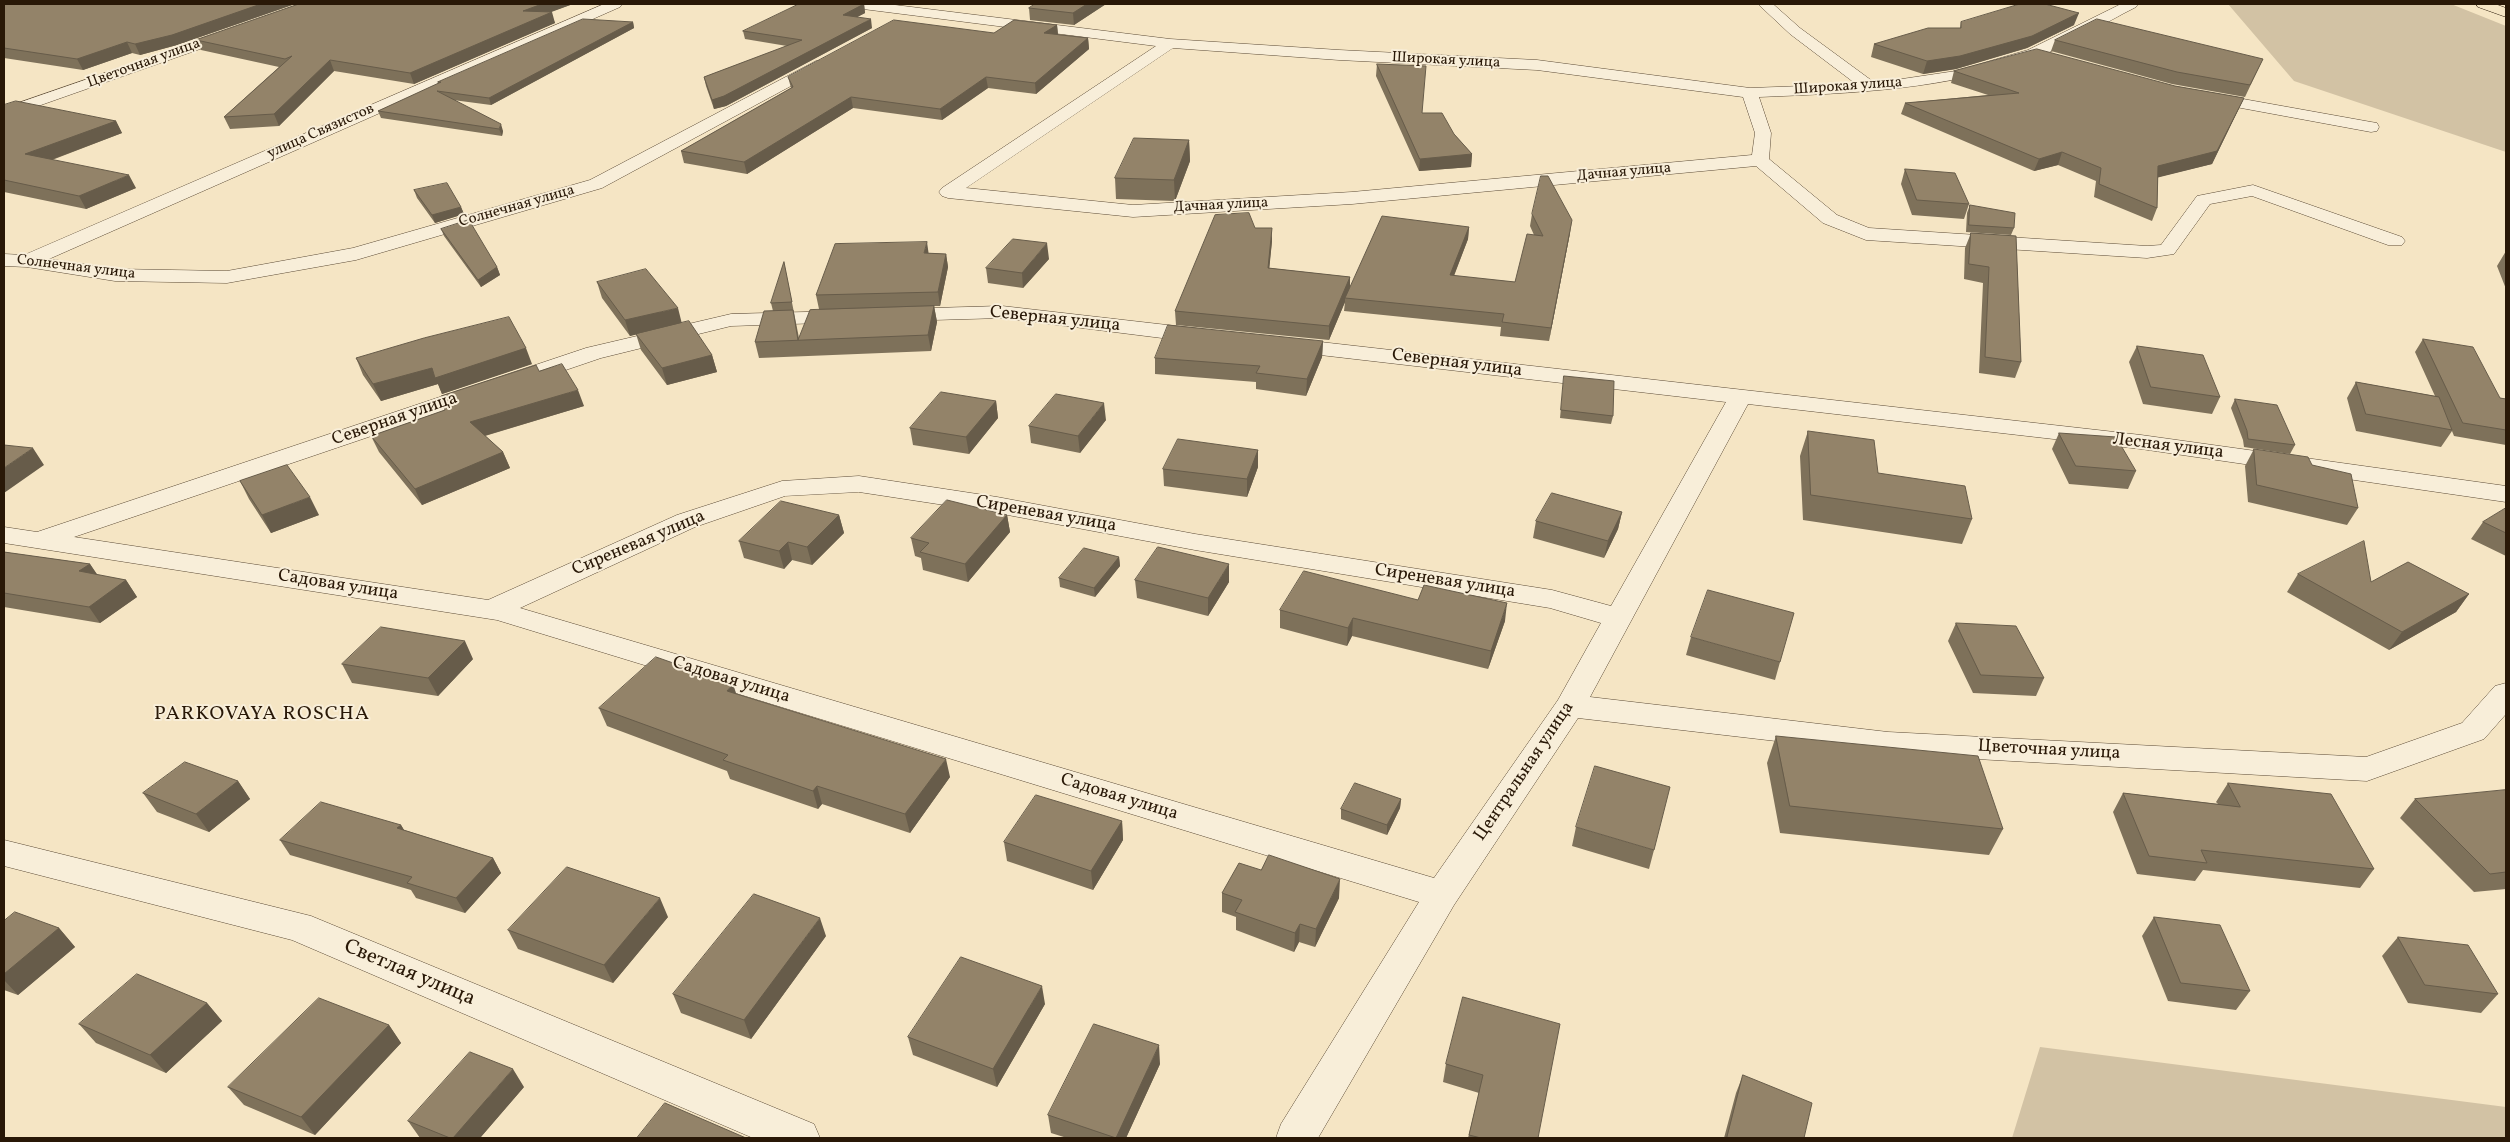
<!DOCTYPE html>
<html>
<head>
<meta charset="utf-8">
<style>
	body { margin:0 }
	#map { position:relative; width:2510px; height:1142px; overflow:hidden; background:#f5e5c4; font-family:Vollkorn,serif }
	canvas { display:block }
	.frame { position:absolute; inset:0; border:5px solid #291807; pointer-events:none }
</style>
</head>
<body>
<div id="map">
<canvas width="2510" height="1142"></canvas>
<div class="frame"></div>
</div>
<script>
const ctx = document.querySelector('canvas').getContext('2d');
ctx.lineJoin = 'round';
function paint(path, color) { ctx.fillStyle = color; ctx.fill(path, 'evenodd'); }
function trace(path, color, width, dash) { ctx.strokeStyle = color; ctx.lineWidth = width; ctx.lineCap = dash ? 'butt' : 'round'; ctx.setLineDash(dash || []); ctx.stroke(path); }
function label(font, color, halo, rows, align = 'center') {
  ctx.font = font + ' Vollkorn,serif'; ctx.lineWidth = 4; ctx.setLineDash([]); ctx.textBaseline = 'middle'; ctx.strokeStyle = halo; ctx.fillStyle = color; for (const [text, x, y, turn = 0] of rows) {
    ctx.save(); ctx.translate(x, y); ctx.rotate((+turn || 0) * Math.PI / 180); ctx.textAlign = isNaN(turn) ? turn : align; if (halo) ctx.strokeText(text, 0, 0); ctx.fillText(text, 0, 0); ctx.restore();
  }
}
paint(new Path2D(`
	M2228,4H2451L2506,26V152L2294,81Z
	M2040,1047L2506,1107V1138H2012Z`), '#d2c2a4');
const minor = new Path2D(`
	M604,4H622L620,7L49,259L115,269L227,271L353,248L590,180L816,61H826L829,64L826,67L602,188L356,260L227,283L115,281L27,267L4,266V254L24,255Z
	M848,4H887L1170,39L1339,50L1537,60L1750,88L1856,84L1790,34L1758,4H1773L1800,28L1875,83L1956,71L2028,50L2121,4H2138L2136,7C2104,23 2070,45 2037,57C1946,90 1855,93 1759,97L1771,133L1769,159L1837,215L1869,228L2147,246L2161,245L2197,196L2253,185L2402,237L2405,241L2402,245H2388L2252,196L2210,204L2174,254L2147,258L1866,240L1823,223L1756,166L1352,204L1133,217L948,198L942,196L939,192L942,188L1156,46L855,8ZM1173,48L1339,60L1537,70L1743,97L1755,133L1752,155L1352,192L1133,205L966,188Z
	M232,29L237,30L239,33L237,36L4,118V108Z
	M2204,92L2371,122L2377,123L2379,127L2377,131L2371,132L2198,100L2196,97L2198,94Z
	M1002,306L1202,329L1210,331L1213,336L1210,341L1202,343L1002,318L899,321L891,320L888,315L891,310L899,309Z
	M844,311L852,312L855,317L852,322L731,326L601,358L74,537L488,600L677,515L782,481L859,476L997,497L1195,534L1552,590L1611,606L1726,402L1277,350L1274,345L1277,340L1285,338L2141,435L2506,486V502L2141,449L1748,404L1590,697L1888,732L2366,757L2462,723L2495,686L2506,683V714L2484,739L2367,781L1888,754L1578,718L1454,905L1318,1138H1276L1281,1124L1419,902L497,620L4,543V527L37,532L586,348L731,314ZM859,492L997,513L1195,550L1550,608L1601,623L1558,700L1434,878L520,608L695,527L785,496Z
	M4,840L311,916L814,1124L820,1138H753L292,940L4,866Z`);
const primary = new Path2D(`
	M2476,4H2495L2506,8V17L2478,7Z`);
trace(minor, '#5c4b36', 1);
trace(primary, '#291807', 1);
paint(minor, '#f8eed9');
paint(primary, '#f5e5c4');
paint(new Path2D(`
	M4,4H295L177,45L140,55L132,53L83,70L4,58Z
	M299,4H573L550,12L555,23L414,84L334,71L279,126L230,129L224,117L279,67L201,50L196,40Z
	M864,4L865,13L857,17L872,28L726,106L714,109L706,86L704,77L787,46L745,39L743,31Z
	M1106,4L1074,25L1030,20L1029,8Z
	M633,22L634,28L491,105L453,100L503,131L502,136L381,118L378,111L438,84V82Z
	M1961,22L2074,25L2027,48L1956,69L1923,74L1871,57L1874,44L1960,28Z
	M1057,25L1058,35L1088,38L1089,49L1036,94L988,88L942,120L853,108L747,174L684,163L681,151L791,88L788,77L994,33Z
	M2055,40L2263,59L2245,97L2172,84L2051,51Z
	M1377,64L1422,113L1454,134L1472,154L1471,167L1419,171L1376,76Z
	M1954,71L2175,86L2244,98L2212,164L2158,177L2157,208L2152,221L2094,197L2096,181L2058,165L2034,171L1901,114L1905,103L1988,95L1951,83Z
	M4,105L116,121L122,133L52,160L136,188L86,209L4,192Z
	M1189,140L1190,161L1175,201L1116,199L1115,178Z
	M1905,169L1969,204L1964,219L1912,215L1901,184Z
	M414,190L461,207L464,214L435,223L417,198Z
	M1970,205L2014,228L2011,235L1966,232L1967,213Z
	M1532,214L1570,233L1549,341L1500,336L1501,327L1344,311L1345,302L1329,340L1176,325L1175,311L1255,228L1272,241L1269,268L1350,277V287L1469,227L1468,239L1454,276L1515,282L1534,235L1530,226Z
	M441,229L497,267L500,275L481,287L444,236Z
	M1971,233L2016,236L2021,362L2015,378L1979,373L1983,283L1964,279L1965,248Z
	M2506,251V289L2497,266Z
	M929,253L946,254L948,267L940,306H934L937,322L931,351L759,358L755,342L773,311L771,303L784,262L799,338L819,309L816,295Z
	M1049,259L1023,288L988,283L986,268Z
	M597,282L682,323L712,355L717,372L667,385L641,350L636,334L630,336L602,298Z
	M2423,339L2500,398L2506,399V445L2454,436L2452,431L2441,447L2356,431L2347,398L2356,382L2435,396L2415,352Z
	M1323,341L1322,357L1306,396L1256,389V382L1155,374V358Z
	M2137,346L2220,397L2212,414L2143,404L2129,362Z
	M356,358L532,364L442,394L438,384L381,401L363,375Z
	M539,371L584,406L485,436L503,452L510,468L422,505L379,452L371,436L445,410Z
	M1564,376L1613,416L1611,424L1560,418Z
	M2235,399L2295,445L2290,454L2244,447L2243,440L2231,408Z
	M996,401L998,418L969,454L913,445L910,428Z
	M1106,420L1080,453L1031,443L1029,426Z
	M1808,431L1878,473L1972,519L1962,544L1803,520L1800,456Z
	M2059,433L2136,471L2128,489L2069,484L2052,449Z
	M2254,449L2312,465L2358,508L2347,525L2248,502L2245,466Z
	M1258,450V467L1247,497L1164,486L1163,469Z
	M240,481L319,515L271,533L249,499Z
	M2506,508V556L2471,539L2483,522Z
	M1622,512L1618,529L1604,558L1533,538L1536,521Z
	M839,515L844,533L812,565L792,560L784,569L744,558L739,541Z
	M1007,515L1010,532L968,582L923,570L921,558L915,556L911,538Z
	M4,552L90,564L97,575L126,580L137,597L100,623L4,607Z
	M1119,557L1120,566L1095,597L1060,587L1059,578Z
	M2298,574L2371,582L2469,594L2456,612L2389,650L2287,592Z
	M1135,580L1229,582L1208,616L1137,598Z
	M1418,600L1505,621L1488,669L1352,636L1347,646L1280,628V610Z
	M1956,623L2044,678L2036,696L1973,693L1948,641Z
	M1691,637L1780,662L1775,680L1686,655Z
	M473,659L438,696L352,683L342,664Z
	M736,694L950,777L910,833L822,804L818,809L730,779L727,771L607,726L599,708Z
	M1776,736L2003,829L1989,855L1780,833L1767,763Z
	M238,781L250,799L209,832L157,812L143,793Z
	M2228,783L2374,869L2360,888L2203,870L2195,881L2137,874L2113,812L2123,793L2218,804L2216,802Z
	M2506,790V889L2474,892L2400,818L2415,799Z
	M1401,799L1400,808L1387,835L1341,819V809Z
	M1122,821L1123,840L1093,890L1007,861L1004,842Z
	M401,825L404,830L493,858L501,873L465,913L416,898L411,890L290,855L280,840Z
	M1576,827L1654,850L1649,869L1572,846Z
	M1222,893L1339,898L1315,947L1299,942L1294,952L1236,930V917L1222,912Z
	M668,917L613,983L518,949L508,930Z
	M2154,917L2250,991L2236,1010L2168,1001L2142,936Z
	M4,921L59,928L75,947L18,995L4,990Z
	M826,936L751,1039L681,1013L673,994Z
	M2398,937L2498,994L2481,1013L2408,1003L2382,956Z
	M1463,997L1538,1138H1468L1479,1093L1443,1082L1446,1064Z
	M207,1003L222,1021L166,1073L96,1043L79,1024Z
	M1045,1004L997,1087L913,1055L908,1037Z
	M389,1025L401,1043L315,1135L244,1105L228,1087Z
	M1160,1064L1126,1138H1067L1051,1133L1048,1115Z
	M1743,1075L1804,1138H1724L1736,1093Z
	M524,1087L480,1138H420L408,1121Z`), '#7e715a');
paint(new Path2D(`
	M261,4H295L177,45L140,55L135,44Z
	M542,4H573L527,21L523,11Z
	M864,4L865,13L844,24L843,15Z
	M1087,4H1106L1074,25L1073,13Z
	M552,12L555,23L414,84L410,73Z
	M2079,13L2074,25L2027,48L1956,69L1923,74L1927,61Z
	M871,19L872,28L726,106L714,109L712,100Z
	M633,22L634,28L491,105L489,98Z
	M1057,25L1058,35L1044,33Z
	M1088,38L1089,49L1036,94L1035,83Z
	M127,42L132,53L83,70L77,59Z
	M330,60L334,71L279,126L274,114Z
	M986,77L988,88L942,120L940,109Z
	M851,97L853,108L747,174L744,162Z
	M2244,98L2212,164L2152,179L2158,166Z
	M116,121L122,133L32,167L25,154Z
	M501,124L503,131L502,136L499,129Z
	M1189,140L1190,161L1175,201L1174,180Z
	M2062,152L2058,165L2034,171L2039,159Z
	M1472,154L1471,167L1419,171L1420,159Z
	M129,175L136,188L86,209L79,196Z
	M461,207L464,214L435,223L432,215Z
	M1572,220L1570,233L1549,341L1551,328Z
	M1469,227L1468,239L1449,288L1450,275Z
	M1272,228V241L1268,282V268Z
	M927,242L929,256L924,253Z
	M1047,243L1049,259L1023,288L1022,273Z
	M946,254L948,267L940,306L938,292Z
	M497,267L500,275L481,287L478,280Z
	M1350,277V290L1345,298V302L1329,340V326Z
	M934,306L937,322L931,351L928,335Z
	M678,308L682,324L630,336L625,320Z
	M1323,341L1322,357L1306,396L1307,379Z
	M526,348L532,364L442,394L438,384L381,401L373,384L432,368Z
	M712,355L717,372L667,385L662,368Z
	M578,390L584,406L477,438L470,422Z
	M996,401L998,418L969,454L966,437Z
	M1104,403L1106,420L1080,453L1078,436Z
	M33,448L44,465L4,493V468Z
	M1258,450V467L1247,497V479Z
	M503,452L510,468L422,505L415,489Z
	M310,497L319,515L271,533L262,515Z
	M1622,512L1618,529L1604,558L1608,541Z
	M839,515L844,533L812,565L807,547Z
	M1007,515L1010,532L968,582L965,564Z
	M788,542L792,560L784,569L779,551Z
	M1119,557L1120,566L1095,597L1094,588Z
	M90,564L101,580L79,571Z
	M1229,564V582L1208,616V598Z
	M126,580L137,597L100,623L89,607Z
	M2469,594L2456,612L2389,650L2402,632Z
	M1507,603L1505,621L1488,669L1491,651Z
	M1353,618L1352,636L1347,646L1348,628Z
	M465,641L473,659L438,696L428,678Z
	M733,684L739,702L727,691Z
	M946,759L950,777L910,833L905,814Z
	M238,781L250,799L209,832L196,814Z
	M817,786L822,804L818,809L813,791Z
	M1401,799L1400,808L1387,835V825Z
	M1122,821L1123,840L1093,890L1091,871Z
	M401,825L410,840L397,828Z
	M493,858L501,873L465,913L456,898Z
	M1340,879L1339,898L1315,947L1316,929Z
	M660,898L668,917L613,983L604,965Z
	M820,918L826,936L751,1039L744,1020Z
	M1300,924L1299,942L1294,952L1295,933Z
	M59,928L75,947L18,995L4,980V974Z
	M1042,986L1045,1004L997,1087L993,1069Z
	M207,1003L222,1021L166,1073L150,1055Z
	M389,1025L401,1043L315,1135L301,1117Z
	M1159,1045L1160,1064L1126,1138H1116Z
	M513,1069L524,1087L480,1138H453Z`), '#675c4a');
const building = new Path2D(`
	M4,4H261L172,35L135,44L127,42L77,59L4,48Z
	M299,4H542L523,11L552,12L410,73L330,60L274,114L224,117L292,56L285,59L196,40Z
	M799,4H864L843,15L871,19L724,96L712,100L704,77L802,40L743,31Z
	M1035,4H1087L1073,13L1029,8Z
	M2020,4H2045L2079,13L2032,36L1960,56L1927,61L1874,44L1928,28H1961V22Z
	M583,19L633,22L489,98L437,91L501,124L499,129L378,111L441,82H438Z
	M2097,19L2263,59L2250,85L2177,72L2055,40Z
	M894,20L994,33L1014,20L1057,25L1044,33L1088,38L1035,83L986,77L940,109L851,97L744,162L681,151L793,87L788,77Z
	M2037,49L2175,86L2244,98L2217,151L2158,166L2157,208L2099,184L2101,168L2062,152L2039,159L1905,103L2019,93L1954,71Z
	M1377,64L1426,66L1422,113H1442L1454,134L1472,154L1420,159Z
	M16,101L116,121L25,154L129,175L79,196L4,180V105Z
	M1134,138L1189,140L1174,180L1115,178Z
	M1905,169L1955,173L1969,204L1917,200Z
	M1541,176H1548L1572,220L1551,328L1502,322L1504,314L1345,298L1382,216L1469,227L1450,275L1515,282L1527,234L1543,236L1532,214Z
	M447,183L461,207L432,215L414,190Z
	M1970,205L2015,213L2014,228L1969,225Z
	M1249,213L1255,228H1272L1268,268L1350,277L1329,326L1175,311L1215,215Z
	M469,220L497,267L478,280L441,229Z
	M1971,233L2016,236L2021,362L1985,357L1989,267L1969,264Z
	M1013,239L1047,243L1022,273L986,268Z
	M927,242L924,253L946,254L938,292L816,295L835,244Z
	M784,262L792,302L771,303Z
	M646,269L678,308L625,320L597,282Z
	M934,306L928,335L755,342L764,311L793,310L798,340L810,310Z
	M509,317L526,348L435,378L432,368L373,384L356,358L424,338Z
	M689,321L712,355L662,368L636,334Z
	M1168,325L1323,341L1307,379L1256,373L1260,366L1155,358Z
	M2423,339L2473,347L2500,398L2506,399V430L2463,423Z
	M2137,346L2203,355L2220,397L2151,387Z
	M562,364L578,390L470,422L503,452L415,489L371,436L445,410L441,396L536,365L539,371Z
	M1564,376L1614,381L1613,416L1561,410Z
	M2356,382L2439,397L2452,430L2366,414Z
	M941,392L996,401L966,437L910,428Z
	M1056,394L1104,403L1078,436L1029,426Z
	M2235,399L2277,405L2295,445L2248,439L2247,431Z
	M1808,431L1874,440L1878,473L1965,486L1972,519L1811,495Z
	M2059,433L2116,437L2136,471L2076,466Z
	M1178,439L1258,450L1247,479L1163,469Z
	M4,445L33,448L4,468Z
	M2254,449L2308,457L2312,465L2351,474L2358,508L2257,485Z
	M287,465L310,497L262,515L240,481Z
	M1552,493L1622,512L1608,541L1536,521Z
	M947,500L1007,515L965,564L920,552L929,543L911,538Z
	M781,501L839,515L807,547L788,542L779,551L739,541Z
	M2506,508V533L2483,522Z
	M2364,541L2371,582L2408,562L2469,594L2402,632L2298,574Z
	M1158,547L1229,564L1208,598L1135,580Z
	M1084,548L1119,557L1094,588L1059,578Z
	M4,552L90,564L79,571L126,580L89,607L4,593Z
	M1304,571L1418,600L1424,585L1507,603L1491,651L1353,618L1348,628L1280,610Z
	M1708,590L1794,613L1780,662L1691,637Z
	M1956,623L2016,626L2044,678L1981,675Z
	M381,627L465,641L428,678L342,664Z
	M656,657L733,684L727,691L946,759L905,814L817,786L813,791L723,760L728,755L599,708Z
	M1776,736L1978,756L2003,829L1790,806Z
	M185,762L238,781L196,814L143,793Z
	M1595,766L1670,787L1654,850L1576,827Z
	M1355,783L1401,799L1387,825L1341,809Z
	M2228,783L2331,794L2374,869L2201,850L2207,863L2149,856L2123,793L2240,807Z
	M2506,790V872L2490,874L2415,799Z
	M1036,795L1122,821L1091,871L1004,842Z
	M321,802L401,825L397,828L493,858L456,898L407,883L412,877L280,840Z
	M1269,855L1340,879L1316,929L1300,924L1295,933L1235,912L1242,900L1222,893L1239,863L1261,870Z
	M567,867L660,898L604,965L508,930Z
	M754,894L820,918L744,1020L673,994Z
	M15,912L59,928L4,974V921Z
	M2154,917L2220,925L2250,991L2181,983Z
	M2398,937L2468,945L2498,994L2425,985Z
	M961,957L1042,986L993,1069L908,1037Z
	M137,974L207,1003L150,1055L79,1024Z
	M1463,997L1560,1024L1538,1138H1481L1469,1135L1483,1075L1446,1064Z
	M319,998L389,1025L301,1117L228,1087Z
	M1094,1024L1159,1045L1116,1138L1048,1115Z
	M470,1052L513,1069L453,1138H450L408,1121Z
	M1743,1075L1812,1103L1804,1138H1727Z
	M665,1103L746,1138H637Z`);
paint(building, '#938369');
trace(building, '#675c4a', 1);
label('15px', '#291807', '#f8eed9', [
	["Широкая улица",1446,61,3],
	["Цветочная улица",144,64,-20],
	["Широкая улица",1848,87,-4],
	["улица Связистов",321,132,-24],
	["Дачная улица",1624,173,-5],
	["Дачная улица",1221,206,-3],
	["Солнечная улица",517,207,-16],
	["Солнечная улица",76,268,7]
]);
label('18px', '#291807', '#f8eed9', [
	["Северная улица",1055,320,6],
	["Северная улица",1457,364,7],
	["Северная улица",395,420,-19],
	["Лесная улица",2168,447,7],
	["Сиреневая улица",1046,515,10],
	["Сиреневая улица",639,544,-23],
	["Сиреневая улица",1445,582,9],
	["Садовая улица",338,586,9],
	["Садовая улица",731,681,17],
	["Цветочная улица",2049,751,3],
	["Центральная улица",1525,772,-56],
	["Садовая улица",1119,798,17]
]);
ctx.letterSpacing = '1px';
label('20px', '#291807', '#f8eed9', [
	["PARKOVAYA ROSCHA",262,715]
]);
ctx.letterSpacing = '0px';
label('21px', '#291807', '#f8eed9', [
	["Светлая улица",409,974,23]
]);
</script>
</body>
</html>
